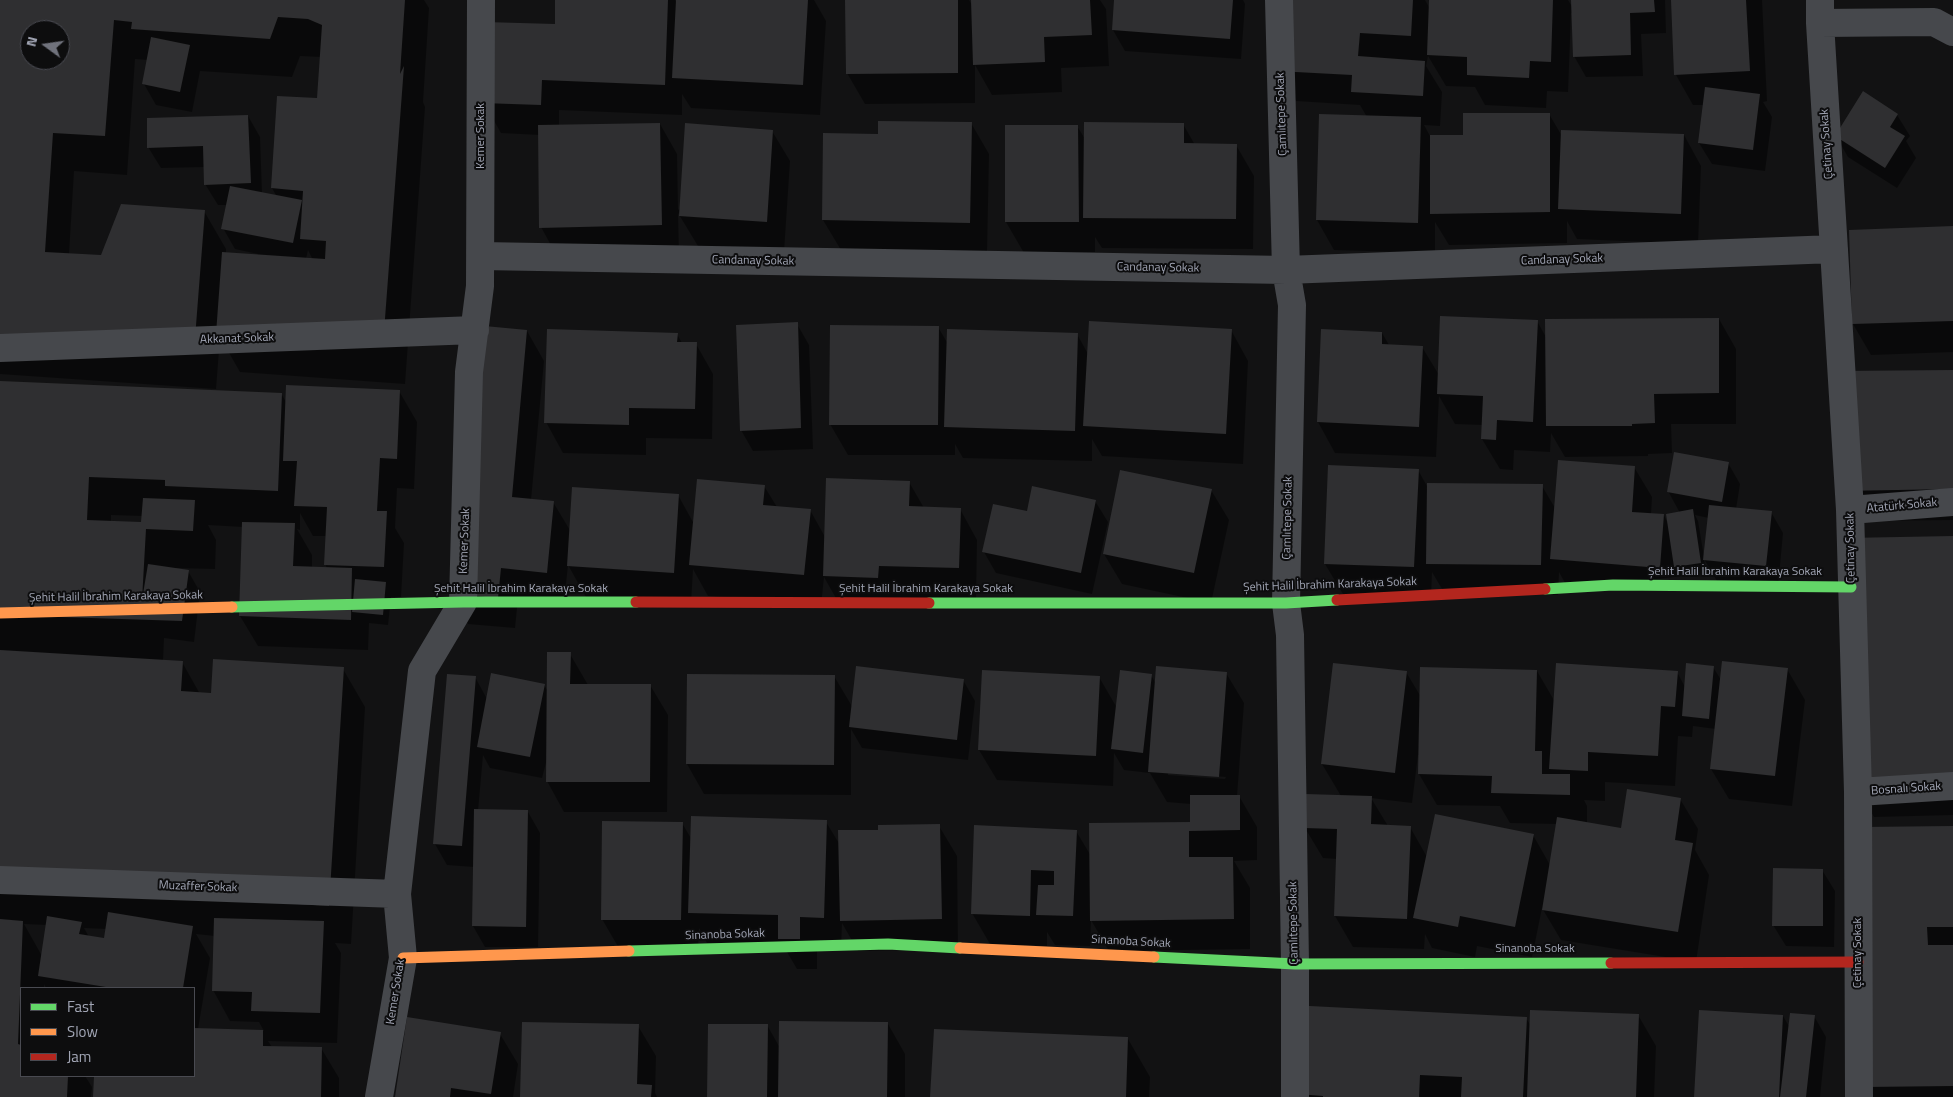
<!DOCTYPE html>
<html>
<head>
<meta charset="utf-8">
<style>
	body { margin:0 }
	#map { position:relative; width:1953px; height:1097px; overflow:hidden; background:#121213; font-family:"Titillium Web",sans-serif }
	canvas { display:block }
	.legend { position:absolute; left:20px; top:987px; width:175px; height:90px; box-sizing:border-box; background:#0d0d0e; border:1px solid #494a51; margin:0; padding:6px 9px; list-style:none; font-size:15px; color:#a2a6b5 }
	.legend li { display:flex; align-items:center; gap:10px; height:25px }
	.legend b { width:25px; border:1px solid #494a51 }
	.north { position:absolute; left:20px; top:20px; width:50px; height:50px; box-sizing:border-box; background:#0d0d0e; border:1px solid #494a51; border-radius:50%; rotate:284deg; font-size:14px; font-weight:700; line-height:20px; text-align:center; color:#a2a6b5 }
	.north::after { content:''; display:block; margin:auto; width:18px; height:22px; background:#70727c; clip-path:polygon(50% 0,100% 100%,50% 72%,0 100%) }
</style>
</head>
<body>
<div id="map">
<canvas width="1953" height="1097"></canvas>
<ul class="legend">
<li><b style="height:6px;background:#63d668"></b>Fast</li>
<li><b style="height:6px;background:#ff974d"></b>Slow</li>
<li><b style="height:6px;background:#b3261e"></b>Jam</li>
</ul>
<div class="north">N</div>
</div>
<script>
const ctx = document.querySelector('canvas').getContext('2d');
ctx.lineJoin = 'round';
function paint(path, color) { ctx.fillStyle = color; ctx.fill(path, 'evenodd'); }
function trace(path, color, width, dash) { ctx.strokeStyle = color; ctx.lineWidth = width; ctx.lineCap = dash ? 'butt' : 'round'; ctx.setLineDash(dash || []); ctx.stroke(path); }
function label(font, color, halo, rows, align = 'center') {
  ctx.font = font + ' "Titillium Web",sans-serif'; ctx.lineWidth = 4; ctx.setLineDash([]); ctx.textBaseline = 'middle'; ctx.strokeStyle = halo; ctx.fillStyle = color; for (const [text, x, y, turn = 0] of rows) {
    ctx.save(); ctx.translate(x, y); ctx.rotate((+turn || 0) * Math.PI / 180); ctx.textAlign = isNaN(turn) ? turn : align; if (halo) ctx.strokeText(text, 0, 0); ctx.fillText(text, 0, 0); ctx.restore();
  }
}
paint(new Path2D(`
	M0,0H424L429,8L423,102L425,107L405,384L240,372L220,337L216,389L0,374ZM30,30H60V60H30ZM300,56L321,57L318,100L272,188L277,197L262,194L260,137L248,116L148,147L161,168L205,167V184L218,205H227L223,228L235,249L258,254L257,256L226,254V249L204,211L102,257L69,254L74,171L127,175L135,59L148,60L144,84L156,105L192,112L200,71L292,77ZM308,250L313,260L306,259Z
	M557,0H675L677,4V0H814L826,21L820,115L691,108L682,94V115L559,110V126L660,124L677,154L678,210L772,131L790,161L784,252L698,246L678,213L679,255L558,258L541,227L540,135L501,133L484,103L556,25Z
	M846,0H969L972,5V0H1100L1106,9L1109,66L1061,68L1062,92L992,95L975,65V103L865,104L847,73Z
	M1115,0H1243L1245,4L1241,59L1125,51L1113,30Z
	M1283,0H1425L1430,9V0H1568L1573,8L1572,0H1665L1666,33L1641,34L1643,76L1586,77L1574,56L1573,13H1571L1568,92L1547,91L1546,108L1485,105L1475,87L1446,86L1428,56L1426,66L1442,92L1440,126L1424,125L1430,136H1464L1549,114L1562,136L1684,135L1701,166L1698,244L1577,239L1567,221V243L1449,245L1435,222V253L1334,250L1317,220L1367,117L1360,105L1296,101L1278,70Z
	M1672,0H1762L1767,101L1763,102L1772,117L1765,171L1712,164L1699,143L1704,105H1693L1676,75Z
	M1863,93L1897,115L1910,136L1906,141L1916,158L1897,188L1848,157L1836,136Z
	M971,123L989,154L987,253L841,250L823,220L879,135Z
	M1183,124L1195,145H1236L1254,176L1253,249L1102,248L1095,237V252L1024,253L1006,222V126H1077L1085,139Z
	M1953,227V352L1871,355L1853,324L1850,231Z
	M1719,319L1736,349V424H1671L1672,453L1648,454V456L1565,457L1551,433L1550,452L1514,450L1513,470L1500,469L1482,439L1483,425L1455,424L1439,396L1436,457L1335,453L1318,422L1382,333L1389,345L1422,347L1439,375L1537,321L1547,339Z
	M797,324L809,345L813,449L753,451L741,430Z
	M938,327L948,344L1077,334L1088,354L1231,330L1248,361L1243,464L1102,456L1092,439V461L963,458L955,444V455H848L830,424Z
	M527,331L544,361L531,500L553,502L571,532L678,495L694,524L764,486L777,507L810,510L825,537L909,482L924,508L960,509L977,540L976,598L841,607L824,577L821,606L708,596L693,569L691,604L586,597L568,565L564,603L518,598L515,628L468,624L451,594Z
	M677,334L682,343L696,344L713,374L712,439L646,438V455L563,453L546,422Z
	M1953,371V520L1859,521L1842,490Z
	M0,383L282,395L287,404L399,391L417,422L414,489L397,488L395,528L404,543L401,597H391L388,625L369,623L368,650L258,646L240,616L243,527L208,525L216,540L215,569L175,568V569L188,571L200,592L194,642L164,638L163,661L182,662L200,694H212L343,669L365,707L351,944L335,943L341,953L337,1043L268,1041L272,1047L321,1048L339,1078V1097H94L95,1076H194V988H46L44,984V988H21V1076H85L92,1087L91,1097H0ZM300,513L313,536H327L325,564L327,568H312V555L297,529L300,530ZM111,515L143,516V523L111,522ZM24,924L47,925L42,956ZM84,928L107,929L105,939L89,937ZM196,934L215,936L213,990L230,1021L259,1022L264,1031L198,1029L210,958Z
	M1728,463L1740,484L1736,509L1771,512L1783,533L1778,587L1717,581L1704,559L1706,573L1569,590L1559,572L1558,595L1445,594L1432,572L1431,597L1343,594L1325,564L1418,470L1428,488L1542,486L1555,508L1634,467L1652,497L1651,514L1664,515L1668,524L1680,513L1668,491ZM1695,515L1709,518L1704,557L1698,521Z
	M1211,490L1229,520L1211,603L1122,584L1104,554Z
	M1095,501L1108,522L1092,594L996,573L984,552L1028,512Z
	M1953,537V815L1874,817L1852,778Z
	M570,654L588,685H650L668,715L667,812H564L547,781V759L542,778L490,768L483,755L478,811L528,812L540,833L538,947H485L473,926L474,867L447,865L435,844L475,677L487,699L544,685L548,691Z
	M1713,667L1721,680L1787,669L1805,700L1792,806L1729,799L1711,769L1716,729L1693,726L1692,737L1678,736L1675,786L1605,782V801L1584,800L1587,806V823L1622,829L1680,799L1698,829L1695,850L1709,875L1696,962L1561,940L1542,908L1532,957L1477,946L1475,957L1432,948L1425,934L1424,949L1353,947L1335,916L1337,859L1323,858L1305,828L1341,796L1322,764L1406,672L1421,697L1537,671L1555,702L1677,672L1685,687ZM1418,755H1419V774L1437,805L1500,806L1510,823L1557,824L1550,865L1533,835L1427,857L1410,827L1388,826L1371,798L1412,803Z
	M1226,673L1244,703L1237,796H1239L1257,827V860L1234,861L1250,888V949L1109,951L1091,920L1090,946L1055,945L1047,932V946L990,944L972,913L1076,831L1091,856L1191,823V804L1167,802L1150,773L1124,770L1114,753L1113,786L997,780L979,750L1099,677L1117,708L1151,675L1156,684ZM1168,772L1226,777L1225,779L1168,775Z
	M834,676L853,708L963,680L975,701L968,760L862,748L851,729V795L704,794L687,764Z
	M826,822L840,845L880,831L939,826L957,856L958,949L858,951L842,923L841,948H817V969H797L783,945L707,943L699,928L698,950H620L602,919L682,823L692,840Z
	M1953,827V1097H1872L1866,1087Z
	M1822,870L1835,891L1834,947L1786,946L1773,925Z
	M1638,1015L1656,1046L1654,1097H1288L1526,1018L1531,1026Z
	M1783,1016L1790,1028L1814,1016L1826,1037L1820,1097H1695Z
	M888,1024L905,1054V1097H709L767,1025L780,1048Z
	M638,1026L656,1056L655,1093L657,1097H521Z
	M500,1034L518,1064L513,1097H396Z
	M1128,1039L1150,1077L1149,1097H932Z`), '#0007');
paint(new Path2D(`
	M0,0H405L400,74L404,66L383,345L216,334L222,252L325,259L326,241L300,239L303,191L271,188L277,96L317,98L322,25L308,19L278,17L270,39L131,29L132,22L114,20L105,136L53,133L45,252L101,255L121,204L205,210L194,351L0,337ZM30,30H60V60H30Z
	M555,0H668L665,85L542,80L541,105L482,103L485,22L555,24Z
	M676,0H808L803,85L672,78Z
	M845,0H958V73L846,74Z
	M971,0H1090L1092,35L1044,37L1045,62L973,65Z
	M1114,0H1233L1230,39L1112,30Z
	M1281,0H1413L1411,36L1360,33L1358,56L1425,61L1423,96L1351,92L1352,75L1277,71Z
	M1429,0H1553L1551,62L1530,61L1529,78L1467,75V57L1427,55Z
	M1571,0H1654L1655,12L1630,13L1631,55L1573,57Z
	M1671,0H1746L1750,71L1674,75Z
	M151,37L190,45L180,92L142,84Z
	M1705,87L1760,94L1753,150L1698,143Z
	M1863,91L1898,114L1890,127L1905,136L1885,168L1835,136Z
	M1463,113H1550V212L1430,214V135H1463Z
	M1319,114L1421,117L1418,223L1316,220Z
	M248,115L251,183L204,185L203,146L147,148V118Z
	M878,121L972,122L970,223L822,220L823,133L878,134Z
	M1084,122L1184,123V143L1237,144L1236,219L1083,218Z
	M660,123L662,225L539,228L538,125Z
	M685,123L773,130L767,222L679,216Z
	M1005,125H1078L1079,222H1005Z
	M1561,130L1684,134L1681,214L1558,209Z
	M230,186L302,200L293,243L221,229Z
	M1953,226V321L1852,324L1849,230Z
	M1440,316L1538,320L1533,422L1497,420L1496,440L1481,439L1483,396L1437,394Z
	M1719,318V393L1654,394L1655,423L1632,424V426H1546L1545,319Z
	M1089,321L1232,329L1226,434L1083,426Z
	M798,322L801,428L740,431L736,325Z
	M474,325L527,330L512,497L554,501L547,573L501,568L498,598L449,594Z
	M830,325L939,326L938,425H829Z
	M547,329L678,333L677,342H697L695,409L629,408V425L544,423Z
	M947,329L1078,333L1075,431L944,427Z
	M1321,329L1382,332V344L1423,346L1419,427L1317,422Z
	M1953,370V489L1841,491L1840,371Z
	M0,381L282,393L278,491L165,486V480L89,477L87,520L141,522L143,498L195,500L193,531L146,529L142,600L148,564L189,570L182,621L0,615Z
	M286,385L400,390L397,459L380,458L377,511H387L384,567L324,565L327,507L294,506L297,461H283Z
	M1674,452L1729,462L1722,502L1667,492Z
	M1558,460L1635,466L1632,512L1664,514L1660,568L1550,559Z
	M1328,465L1419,469L1414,567L1324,564Z
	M1120,470L1212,489L1194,573L1103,554Z
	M826,478L910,481L909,506L961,508L959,568L879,566L878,578L823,576Z
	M697,479L765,485L763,505L811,509L804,575L689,565Z
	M1427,483L1543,484L1541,565L1426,564Z
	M1032,486L1096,500L1081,573L982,552L993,504L1027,511Z
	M572,487L679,494L674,573L567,566Z
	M1709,505L1772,511L1766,566L1703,560Z
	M1693,509L1701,563L1674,567L1666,514Z
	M242,522L295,523L293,566L352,568L351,620L239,616Z
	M1953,536V776L1850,779L1846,538Z
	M355,579L386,582L383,615L352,612Z
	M0,650L183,661L181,691L211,693L213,659L344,667L329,906L0,886Z
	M547,652H571L570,684H651L650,782H546Z
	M1722,661L1788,668L1775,776L1710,769Z
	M1333,663L1407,671L1395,773L1321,764Z
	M1556,663L1678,671L1675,707L1661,706L1658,756L1588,752V771L1549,769Z
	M1686,663L1714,666L1709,719L1682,716Z
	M856,666L964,679L957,740L849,727Z
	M1156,666L1227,672L1219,777L1148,772Z
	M1420,667L1537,670L1535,751H1542V774H1570V795L1491,793L1492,776L1418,774Z
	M982,670L1100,676L1096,756L978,750Z
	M1120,670L1152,674L1143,753L1111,749Z
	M491,673L545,684L530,757L477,747Z
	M447,674L476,676L462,846L433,844Z
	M687,674L835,675L834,765L686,764Z
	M1627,789L1681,798L1675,840L1693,843L1678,932L1542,910L1557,817L1621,828Z
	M1305,794L1372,796L1371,824L1411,826L1407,919L1334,916L1337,829L1304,828Z
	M1190,795H1240V830L1189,831V857H1233L1234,919L1090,921L1089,823L1190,822Z
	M474,809L528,810L526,927L472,926Z
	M1435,814L1534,834L1515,927L1460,916L1458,927L1413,918Z
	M691,816L827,820L824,918L800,917V939H778V915L688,913Z
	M602,821L683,822L681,920H601Z
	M940,824L942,919L840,921L838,830H878V825Z
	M974,825L1077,830L1073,916L1036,915L1038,885H1054V871L1031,870L1030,916L971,914Z
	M1953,826V927H1927L1928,945H1953V1086L1865,1087L1862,827Z
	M1773,868L1823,869V926H1772Z
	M108,912L193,926L183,988H112L38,976L47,916L82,922L79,934L104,938Z
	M214,918L324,921L320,1013L251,1011L252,992L212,991Z
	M0,919L23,921L18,1044L21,1045V1076H68L67,1097H0Z
	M1290,1005L1527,1017L1523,1097H1461L1462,1077L1420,1075L1419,1097H1323V1096L1285,1093Z
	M1530,1010L1639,1014L1636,1097H1527Z
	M1699,1010L1783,1015L1779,1097H1694Z
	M1790,1013L1815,1015L1806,1097H1780Z
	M407,1017L501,1032L491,1094L451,1088L450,1097H395Z
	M779,1021L888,1022L887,1097H778Z
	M522,1022L639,1024L637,1084L652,1085L651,1097H520Z
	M708,1024H768L767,1097H707Z
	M194,1028L263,1030V1046L322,1047L321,1097H93L94,1076H194Z
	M934,1029L1128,1037L1126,1097H930Z`), '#2f2f31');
trace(new Path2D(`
	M1279,0L1286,270L1292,305L1286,603L1290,635L1295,964V1097
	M1820,0V23L1850,510L1858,792L1859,1097
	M1820,23L1934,22L1953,32
	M481,256L1286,270L1834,249
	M0,348L475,330
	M1850,510L1953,502
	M1858,792L1953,786
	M0,880L397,894
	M379,1097L403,958L397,894L422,671L463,602L469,372L480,286L481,0`), '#46484c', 28);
trace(new Path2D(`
	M1545,589L1613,585L1851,587
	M929,603H1286L1337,600
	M232,607L463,602H636
	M629,951L888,944L960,948
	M1154,957L1295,964L1611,963`), '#63d668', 11);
trace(new Path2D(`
	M0,613L232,607
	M960,948L1154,957
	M403,958L629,951`), '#ff974d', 11);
trace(new Path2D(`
	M1337,600L1545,589
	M636,602L929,603
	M1611,963L1858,962`), '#b3261e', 11);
label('12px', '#a2a6b5', '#0d0d0e', [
	["Çamlıtepe Sokak",1282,114,-92],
	["Kemer Sokak",481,136,-90],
	["Çetinay Sokak",1827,144,-94],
	["Candanay Sokak",1562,260,-2],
	["Candanay Sokak",753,261,1],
	["Candanay Sokak",1158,268,1],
	["Akkanat Sokak",237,339,-2],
	["Atatürk Sokak",1902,506,-5],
	["Çamlıtepe Sokak",1288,518,-89],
	["Kemer Sokak",465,541,-88],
	["Çetinay Sokak",1851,548,-91],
	["Şehit Halil İbrahim Karakaya Sokak",1735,572],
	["Şehit Halil İbrahim Karakaya Sokak",1330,585,-2],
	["Şehit Halil İbrahim Karakaya Sokak",521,589],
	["Şehit Halil İbrahim Karakaya Sokak",926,589],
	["Şehit Halil İbrahim Karakaya Sokak",116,597,-1],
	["Bosnalı Sokak",1906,789,-4],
	["Muzaffer Sokak",198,887,2],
	["Çamlıtepe Sokak",1294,923,-91],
	["Sinanoba Sokak",725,935,-2],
	["Sinanoba Sokak",1131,942,3],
	["Sinanoba Sokak",1535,949],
	["Çetinay Sokak",1858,953,-90],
	["Kemer Sokak",396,992,-81]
]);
</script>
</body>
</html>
